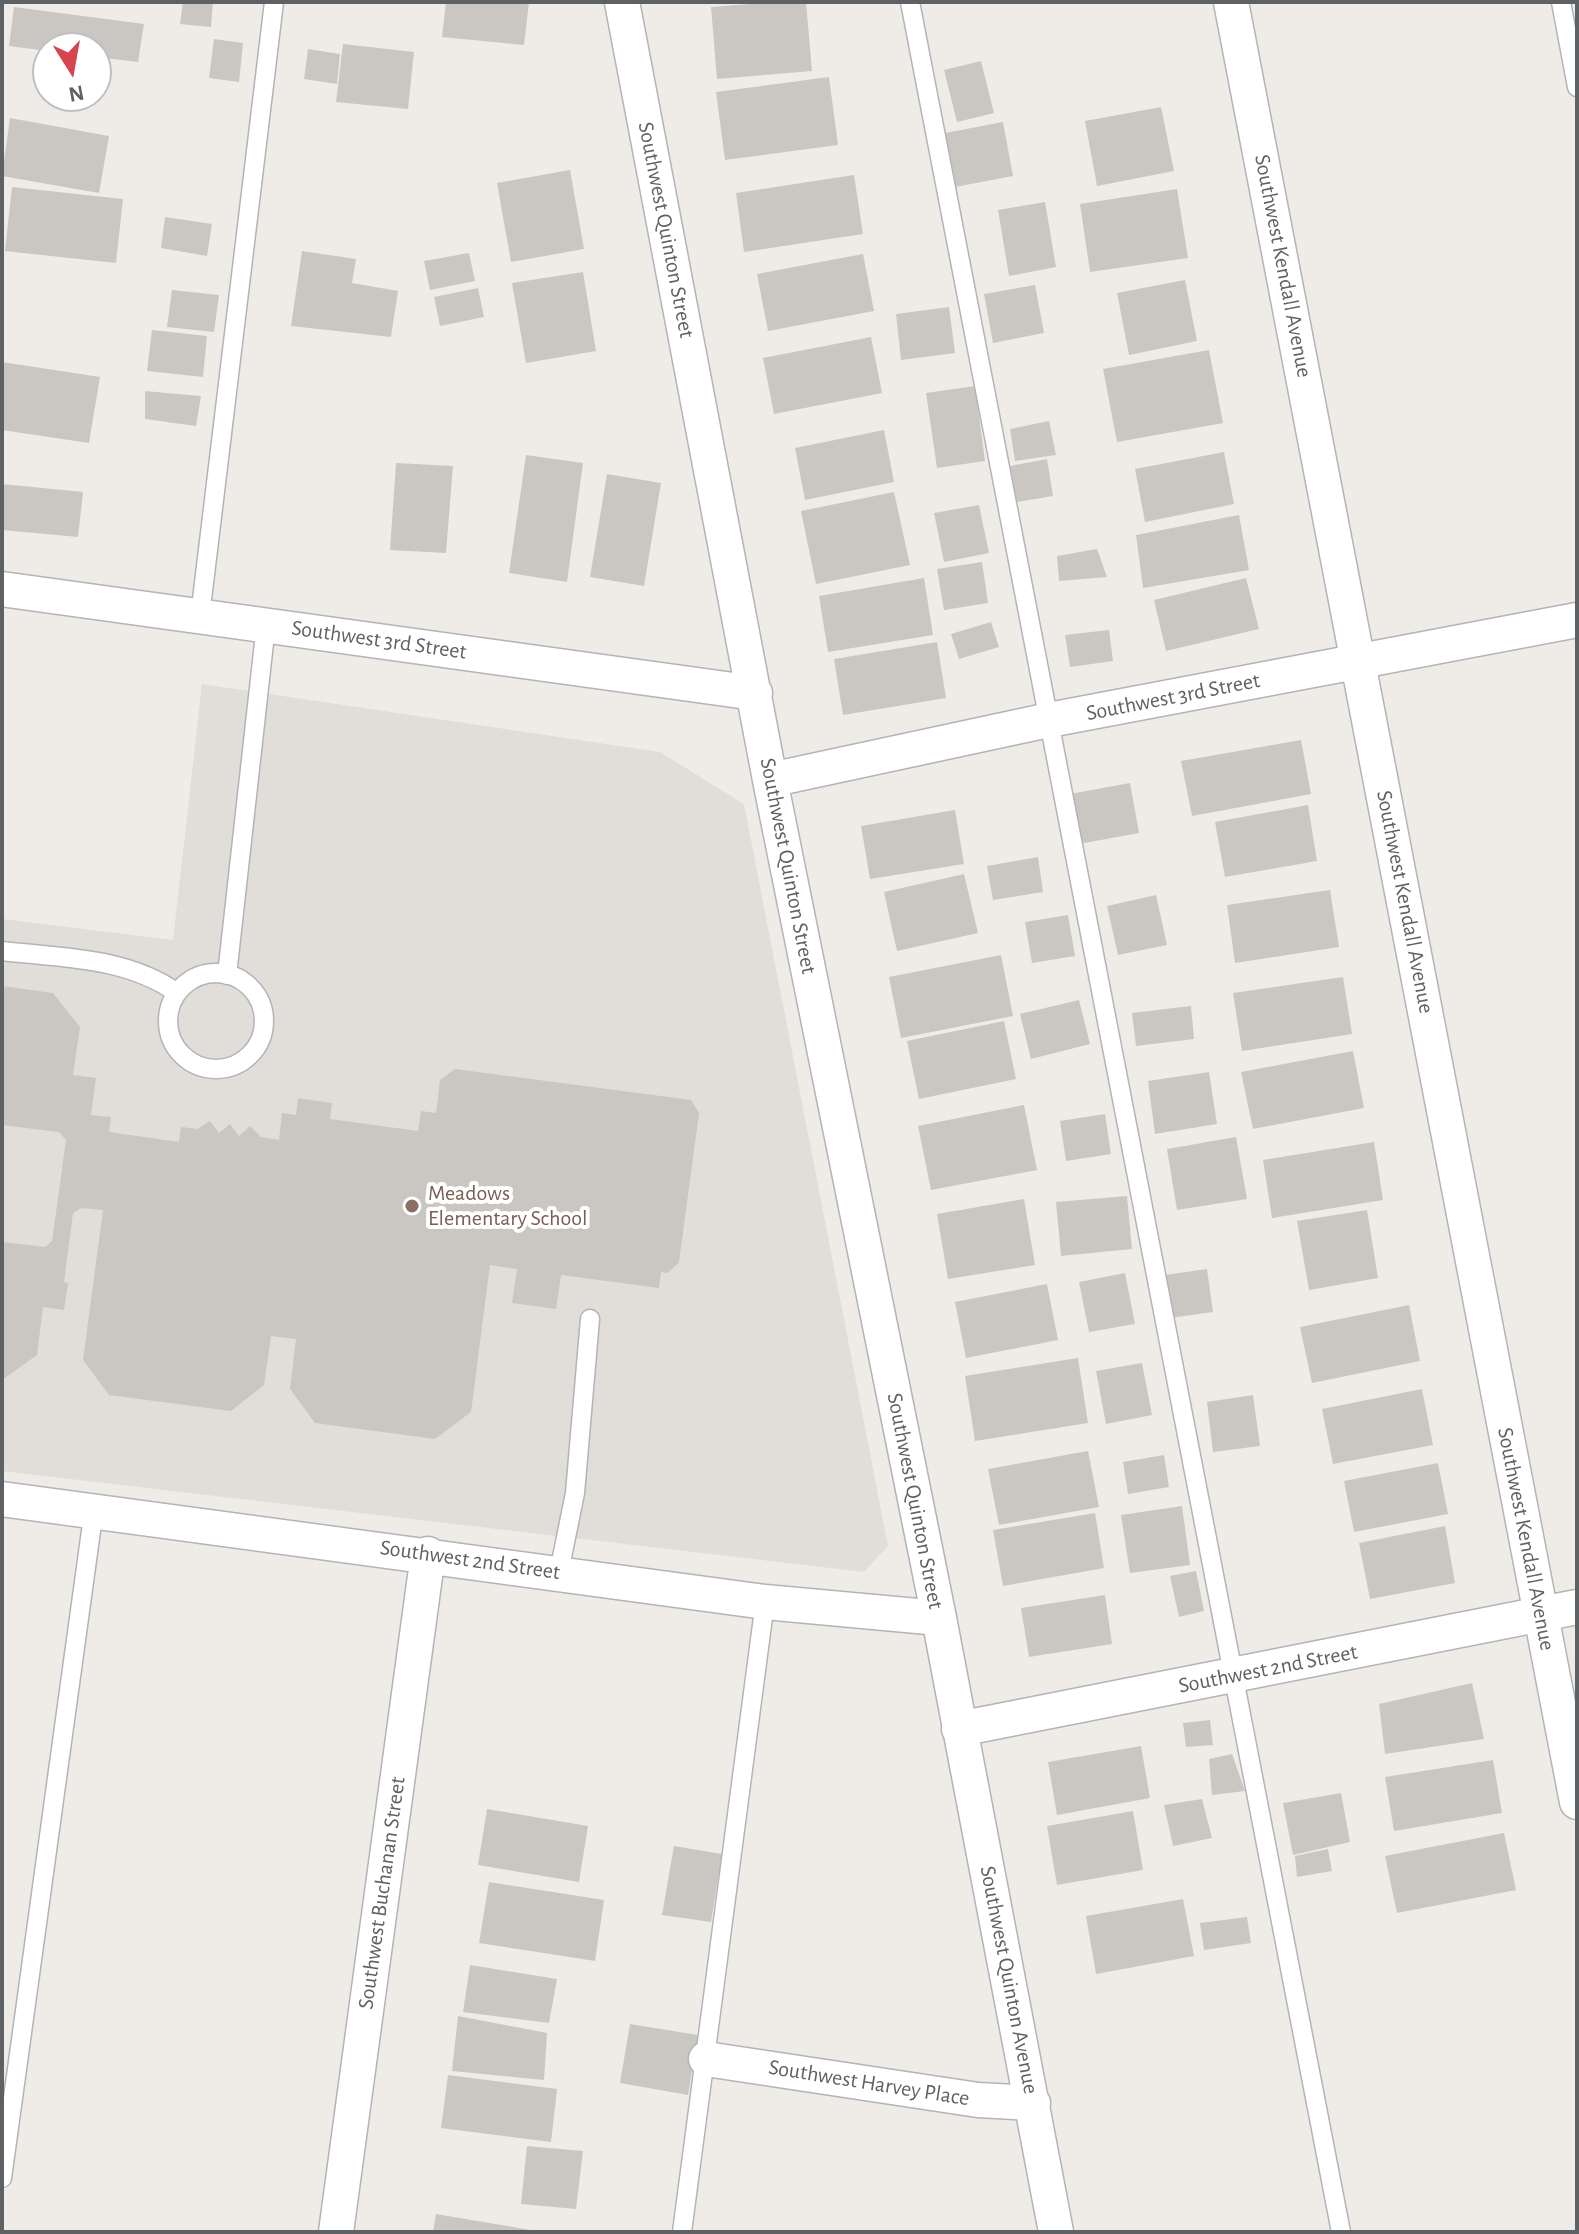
<!DOCTYPE html>
<html>
<head>
<meta charset="utf-8">
<style>
	body { margin:0 }
	#map { position:relative; width:1579px; height:2234px; overflow:hidden; background:#efece7; font-family:"Alegreya Sans",sans-serif }
	canvas { display:block }
	.frame { position:absolute; inset:0; border:4px solid #5e6265; pointer-events:none }
	.north { position:absolute; left:32px; top:32px; width:80px; height:80px; box-sizing:border-box; background:#fff; border:2px solid #bfc0c1; border-radius:50%; rotate:169deg; font-size:22px; font-weight:700; line-height:32px; text-align:center; color:#5e6265 }
	.north::after { content:''; display:block; margin:auto; width:28px; height:36px; background:#d7444f; clip-path:polygon(50% 0,100% 100%,50% 72%,0 100%) }
</style>
</head>
<body>
<div id="map">
<canvas width="1579" height="2234"></canvas>
<div class="frame"></div>
<div class="north">N</div>
</div>
<script>
const ctx = document.querySelector('canvas').getContext('2d');
ctx.lineJoin = 'round';
function paint(path, color) { ctx.fillStyle = color; ctx.fill(path, 'evenodd'); }
function trace(path, color, width, dash) { ctx.strokeStyle = color; ctx.lineWidth = width; ctx.lineCap = dash ? 'butt' : 'round'; ctx.setLineDash(dash || []); ctx.stroke(path); }
function label(font, color, halo, rows, align = 'center') {
  ctx.font = font + ' "Alegreya Sans",sans-serif'; ctx.lineWidth = 8; ctx.setLineDash([]); ctx.textBaseline = 'middle'; ctx.strokeStyle = halo; ctx.fillStyle = color; for (const [text, x, y, turn = 0] of rows) {
    ctx.save(); ctx.translate(x, y); ctx.rotate((+turn || 0) * Math.PI / 180); ctx.textAlign = isNaN(turn) ? turn : align; if (halo) ctx.strokeText(text, 0, 0); ctx.fillText(text, 0, 0); ctx.restore();
  }
}
paint(new Path2D(`
	M202,684L660,752L744,804L888,1546L864,1572L2,1471V919L173,940Z`), '#e1ddd8');
paint(new Path2D(`
	M183,2H213L211,27L180,24Z
	M446,2H529L524,45L442,37Z
	M776,2H806L812,71L717,79L711,7Z
	M14,7L144,24L138,62L96,57V48H48V51L9,46Z
	M214,39L243,43L239,82L209,78Z
	M343,44L414,52L408,109L336,102Z
	M308,49L340,54L337,84L304,79Z
	M981,61L994,113L957,122L944,70Z
	M829,77L838,145L725,160L716,92Z
	M1161,107L1174,171L1097,186L1085,121Z
	M10,118L109,136L99,193L2,176Z
	M1003,122L1013,176L955,187L945,133Z
	M570,170L584,249L511,262L497,183Z
	M854,175L863,234L744,252L736,193Z
	M12,187L123,199L116,263L5,251Z
	M1177,189L1188,258L1090,272L1080,204Z
	M1045,202L1056,267L1009,276L998,210Z
	M165,217L212,224L207,256L161,248Z
	M302,251L356,259L352,283L398,291L391,337L291,326Z
	M469,253L475,281L430,290L424,261Z
	M863,254L874,311L768,331L757,274Z
	M583,272L596,351L526,363L512,283Z
	M1185,280L1197,341L1129,355L1117,293Z
	M1035,285L1044,333L993,343L984,294Z
	M478,288L484,317L440,326L434,297Z
	M172,290L219,295L214,332L167,327Z
	M949,307L955,353L901,360L896,314Z
	M152,330L207,336L203,377L147,371Z
	M871,337L882,393L774,414L763,358Z
	M1209,350L1223,423L1117,442L1103,369Z
	M2,362L100,377L89,443L2,430Z
	M975,386L985,461L937,468L926,393Z
	M145,391L201,396L196,426L145,419Z
	M1049,421L1056,455L1015,461L1010,429Z
	M884,430L894,482L805,500L795,448Z
	M1224,452L1234,504L1145,522L1135,469Z
	M526,455L583,463L567,582L509,573Z
	M1047,459L1053,496L1017,502L1010,466Z
	M396,463L453,466L446,553L390,550Z
	M607,474L661,483L644,586L590,577Z
	M2,484L83,492L78,537L2,530Z
	M894,492L910,565L816,584L801,511Z
	M979,505L989,553L944,562L934,513Z
	M1239,515L1249,570L1143,588L1136,535Z
	M1097,549L1107,577L1059,581L1057,556Z
	M982,562L988,603L944,610L937,569Z
	M924,578L933,635L828,652L819,596Z
	M1246,578L1259,629L1166,651L1154,600Z
	M991,622L999,647L959,659L951,634Z
	M1109,630L1113,661L1070,667L1065,635Z
	M937,642L946,698L843,715L834,659Z
	M1301,740L1311,794L1192,816L1181,761Z
	M1130,783L1139,833L1079,844L1070,794Z
	M1308,805L1317,861L1225,877L1215,822Z
	M955,810L964,864L870,879L861,826Z
	M1038,857L1043,892L993,900L987,866Z
	M964,874L978,933L897,951L884,892Z
	M1330,890L1339,947L1235,963L1227,905Z
	M1156,895L1167,945L1118,955L1107,906Z
	M1068,915L1075,956L1032,963L1025,922Z
	M1001,955L1013,1016L901,1038L889,977Z
	M1343,977L1352,1034L1242,1051L1233,993Z
	M2,986L53,993L80,1027L73,1075L96,1078L91,1115L111,1117L109,1132L179,1142L181,1127L197,1129L210,1121L219,1133L230,1124L239,1136L250,1126L261,1137L279,1140L282,1113L296,1115L298,1098L332,1103L330,1119L418,1131L421,1111L436,1113L440,1080L455,1069L691,1100L699,1113L679,1262L668,1273L661,1272L659,1288L561,1275L556,1309L512,1303L517,1269L490,1265L471,1412L435,1439L315,1423L290,1389L296,1339L271,1336L264,1385L231,1411L109,1395L83,1360L103,1210L81,1208L73,1213L64,1282L68,1283L64,1310L43,1307L37,1355L2,1380V1242L45,1247L52,1241L66,1140L59,1132L2,1125Z
	M1079,1000L1090,1044L1031,1059L1020,1014Z
	M1191,1006L1194,1039L1136,1046L1132,1013Z
	M1004,1021L1016,1079L919,1099L907,1041Z
	M1353,1051L1364,1108L1253,1129L1241,1072Z
	M1209,1072L1217,1124L1155,1134L1148,1081Z
	M1024,1105L1037,1170L931,1190L918,1126Z
	M1105,1114L1111,1154L1066,1161L1060,1121Z
	M1236,1137L1247,1199L1177,1210L1167,1149Z
	M1374,1142L1383,1200L1272,1218L1263,1160Z
	M1127,1196L1132,1249L1061,1256L1056,1202Z
	M1024,1199L1035,1265L948,1279L937,1214Z
	M1367,1210L1378,1278L1309,1290L1297,1221Z
	M1207,1269L1213,1312L1170,1318L1165,1275Z
	M1125,1273L1135,1324L1089,1332L1079,1282Z
	M1047,1284L1058,1340L966,1358L955,1302Z
	M1409,1305L1420,1361L1312,1383L1300,1327Z
	M1078,1358L1088,1423L975,1441L965,1376Z
	M1142,1363L1152,1415L1106,1424L1096,1371Z
	M1422,1389L1433,1445L1333,1464L1322,1409Z
	M1253,1395L1260,1446L1213,1452L1207,1402Z
	M1088,1451L1099,1507L999,1525L988,1469Z
	M1164,1455L1169,1487L1128,1494L1123,1462Z
	M1438,1463L1448,1514L1354,1532L1344,1481Z
	M1182,1506L1190,1565L1130,1573L1121,1515Z
	M1095,1513L1104,1568L1003,1586L993,1530Z
	M1445,1526L1455,1583L1370,1599L1359,1543Z
	M1196,1571L1204,1611L1179,1617L1170,1576Z
	M1105,1595L1112,1644L1029,1657L1021,1608Z
	M1472,1683L1484,1739L1385,1754L1379,1704Z
	M1210,1720L1213,1745L1186,1747L1183,1723Z
	M1141,1746L1150,1798L1057,1815L1048,1762Z
	M1232,1754L1245,1791L1212,1795L1209,1759Z
	M1493,1760L1502,1813L1394,1831L1385,1777Z
	M1341,1793L1350,1842L1293,1855L1283,1803Z
	M1202,1799L1212,1838L1173,1846L1164,1805Z
	M487,1809L588,1826L579,1882L478,1865Z
	M1133,1811L1143,1870L1057,1885L1047,1826Z
	M1504,1833L1516,1890L1397,1913L1385,1856Z
	M674,1846L722,1854L711,1922L662,1915Z
	M1328,1849L1332,1871L1297,1877L1295,1856Z
	M489,1882L604,1900L595,1961L479,1943Z
	M1183,1899L1194,1956L1096,1974L1086,1916Z
	M1247,1917L1251,1943L1204,1950L1200,1923Z
	M470,1965L557,1979L549,2023L463,2012Z
	M458,2016L547,2033L544,2080L452,2071Z
	M630,2024L698,2035L688,2095L620,2083Z
	M448,2075L557,2089L551,2142L441,2128Z
	M527,2146L583,2151L576,2209L521,2204Z
	M436,2214L531,2230V2232H433Z`), '#cac7c3');
const lane = new Path2D(`
	M910,2L1341,2232
	M1561,2L1577,87
	M200,616L274,2
	M2,951C61,958 127,957 177,993
	M168 1021a48 48 0 1 1 96 0a48 48 0 1 1-96 0Z
	M227,975L266,625
	M559,1572L575,1493L590,1319
	M2,2178L94,1509
	M682,2232L765,1602`);
const street = new Path2D(`
	M622,2L770,780L939,1618L1056,2232
	M1231,2L1577,1802
	M2,589L755,693
	M770,780L1049,720L1577,620
	M2,1499L765,1602L939,1618
	M959,1729L1577,1607
	M706,2059L978,2100L1033,2103
	M336,2232L428,1554`);
trace(lane, '#b2b4b7', 21);
trace(street, '#b2b4b7', 37);
trace(lane, '#fff', 18);
trace(street, '#fff', 34);
for (const [x, y, r, color] of [
	[412,1206,8,"#8d6e63"]
]) { const dot = new Path2D(); dot.arc(x, y, r, 0, 2 * Math.PI); ctx.fillStyle = color; ctx.fill(dot); trace(dot, '#fff', 3); }
label('22px', '#5e6265', '#fff', [
	["Southwest Quinton Street",666,230,79],
	["Southwest Kendall Avenue",1283,266,79],
	["Southwest 3rd Street",379,640,8],
	["Southwest 3rd Street",1173,697,-11],
	["Southwest Quinton Street",788,866,79],
	["Southwest Kendall Avenue",1405,902,79],
	["Southwest Quinton Street",915,1501,79],
	["Southwest Kendall Avenue",1526,1539,79],
	["Southwest 2nd Street",470,1560,8],
	["Southwest 2nd Street",1268,1669,-11],
	["Southwest Buchanan Street",382,1893,-82],
	["Southwest Quinton Avenue",1009,1980,79],
	["Southwest Harvey Place",869,2083,9]
]);
label('22px', '#785e54', '#fff', [
	["Meadows",428,1193],
	["Elementary School",428,1218]
], 'left');
</script>
</body>
</html>
